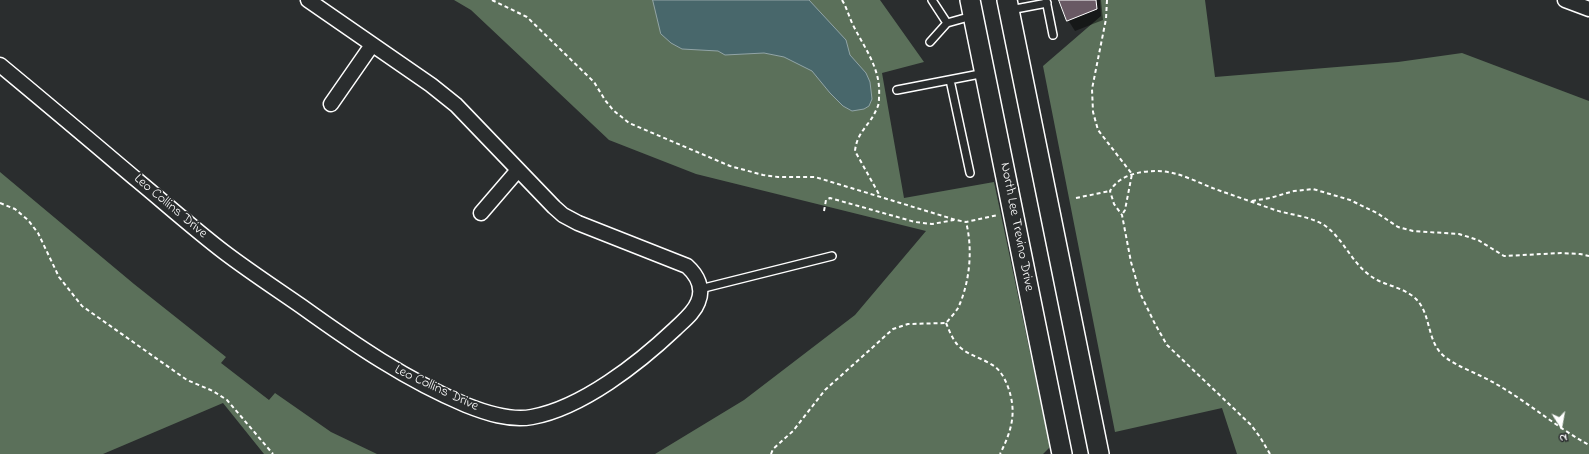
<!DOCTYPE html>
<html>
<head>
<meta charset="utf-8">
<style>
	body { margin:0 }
	#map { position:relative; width:1589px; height:454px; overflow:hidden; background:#2a2d2e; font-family:"Indie Flower",sans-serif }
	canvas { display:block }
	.north { position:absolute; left:1541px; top:406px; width:40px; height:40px; -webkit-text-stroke:3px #2a2d2e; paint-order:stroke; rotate:169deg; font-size:11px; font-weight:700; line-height:16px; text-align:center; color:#fff }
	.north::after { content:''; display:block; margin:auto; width:14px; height:18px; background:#fff; clip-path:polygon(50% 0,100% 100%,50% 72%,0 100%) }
</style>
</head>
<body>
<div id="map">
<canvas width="1589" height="454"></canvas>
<div class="north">N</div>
</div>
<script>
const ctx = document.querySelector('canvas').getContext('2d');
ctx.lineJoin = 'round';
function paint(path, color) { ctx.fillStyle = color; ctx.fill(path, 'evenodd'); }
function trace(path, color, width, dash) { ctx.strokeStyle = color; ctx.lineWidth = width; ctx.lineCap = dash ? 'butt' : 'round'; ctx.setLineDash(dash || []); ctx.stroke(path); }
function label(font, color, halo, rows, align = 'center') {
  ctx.font = font + ' "Indie Flower",sans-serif'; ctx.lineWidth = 3.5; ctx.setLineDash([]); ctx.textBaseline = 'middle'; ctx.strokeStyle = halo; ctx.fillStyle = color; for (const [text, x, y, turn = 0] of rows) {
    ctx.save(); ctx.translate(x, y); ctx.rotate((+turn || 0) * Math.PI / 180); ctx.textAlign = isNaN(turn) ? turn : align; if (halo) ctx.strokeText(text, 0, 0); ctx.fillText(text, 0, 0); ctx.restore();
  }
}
paint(new Path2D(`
	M454,0H880L924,62L882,73L904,198L994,182L1050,447L1043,454H655L744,400L855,315L926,231L696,174L609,140L471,10Z
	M1100,0H1205L1215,77L1398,62L1462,53L1589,101V454H1237L1222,408L1115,432L1043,66L1101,16Z
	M0,172L134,284L226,357L221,363L269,400L275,393L331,432L377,454H264L223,403L103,454H0Z`), '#5b705a');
const water = new Path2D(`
	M653,0H809L846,40L850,55L866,73L870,82L872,99L869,106L864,109L852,111L843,106L830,93L812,71L784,57L764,53L725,55L718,51L682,49L671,43L661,34Z`);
paint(water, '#48676b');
trace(water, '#91a4a6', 1);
paint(new Path2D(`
	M1060,0H1101L1103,20L1075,31L1068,20Z`), '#0007');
const building = new Path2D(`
	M1059,0H1096L1097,9L1067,21Z`);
paint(building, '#695964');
trace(building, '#fff', 1);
const lane = new Path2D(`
	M1046,0L1053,35
	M1010,10L1047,3
	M947,23L972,16
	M930,42L947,23L932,0
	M950,80L970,173
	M897,90L985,73
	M700,289L832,256`);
const street = new Path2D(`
	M1565,0L1589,9
	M0,65C46,103 92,142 137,180C166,204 194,229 224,252C249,271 275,288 301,306C354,344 406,380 466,405C486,413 510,421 532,417C582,408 639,363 675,329C683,321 694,313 698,302C704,288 697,275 687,266L578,223L563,215L554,207L456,105L431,85L308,0
	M331,104L372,45
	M481,213L518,170`);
const secondary = new Path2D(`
	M970,0L1062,454
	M1007,0L1099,454`);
trace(lane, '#fff', 10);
trace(street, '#fff', 17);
trace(secondary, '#fff', 22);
trace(new Path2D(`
	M492,0L527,17L594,82L605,100L613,110L629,123L730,166L763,175L778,177H815L956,220L966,222L998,215
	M842,0C847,8 849,17 853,25C865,49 881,69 879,96C879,100 879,105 877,108C870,126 857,131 855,151L880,196
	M1107,0L1106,19L1092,89L1093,112L1098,130L1132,174L1125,210L1122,215
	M1076,198L1110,191
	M1252,201L1270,198L1294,191L1313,189L1350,200L1377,213L1398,227L1413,231L1459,234L1478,240L1504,256L1561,253L1580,254L1589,256
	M0,203L15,209L28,220L38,233L59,277L82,306L187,380L213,391L227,400L273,454
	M824,211L826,200L830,198L915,222L932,224L954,220
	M946,323C950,332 953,342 962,349C971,356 984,359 994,366C1001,371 1005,379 1008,387C1017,412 1012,430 1000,454
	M771,454L773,449L793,431L825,390L893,329L908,324L946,323C950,318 955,313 958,308C970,282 973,249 966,222
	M1270,454L1260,437L1251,425L1167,345L1155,324L1140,293L1131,262L1122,215L1114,204L1110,191C1119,175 1140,171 1157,171C1177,171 1197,182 1215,189C1235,196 1255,203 1275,210C1291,215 1309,216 1324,225C1343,238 1350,260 1368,274C1382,286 1403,286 1416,299C1432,315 1426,342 1445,357C1459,368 1480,374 1496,384C1528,402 1556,427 1589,445`), '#fff', 2, [4, 3]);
trace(lane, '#2a2d2e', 7);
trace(street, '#2a2d2e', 14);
trace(secondary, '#2a2d2e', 19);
label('14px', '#fff', '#2a2d2e', [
	["Leo Collins Drive",170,207,40],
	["North Lee Trevino Drive",1016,227,79],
	["Leo Collins Drive",436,389,25]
]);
</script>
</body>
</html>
